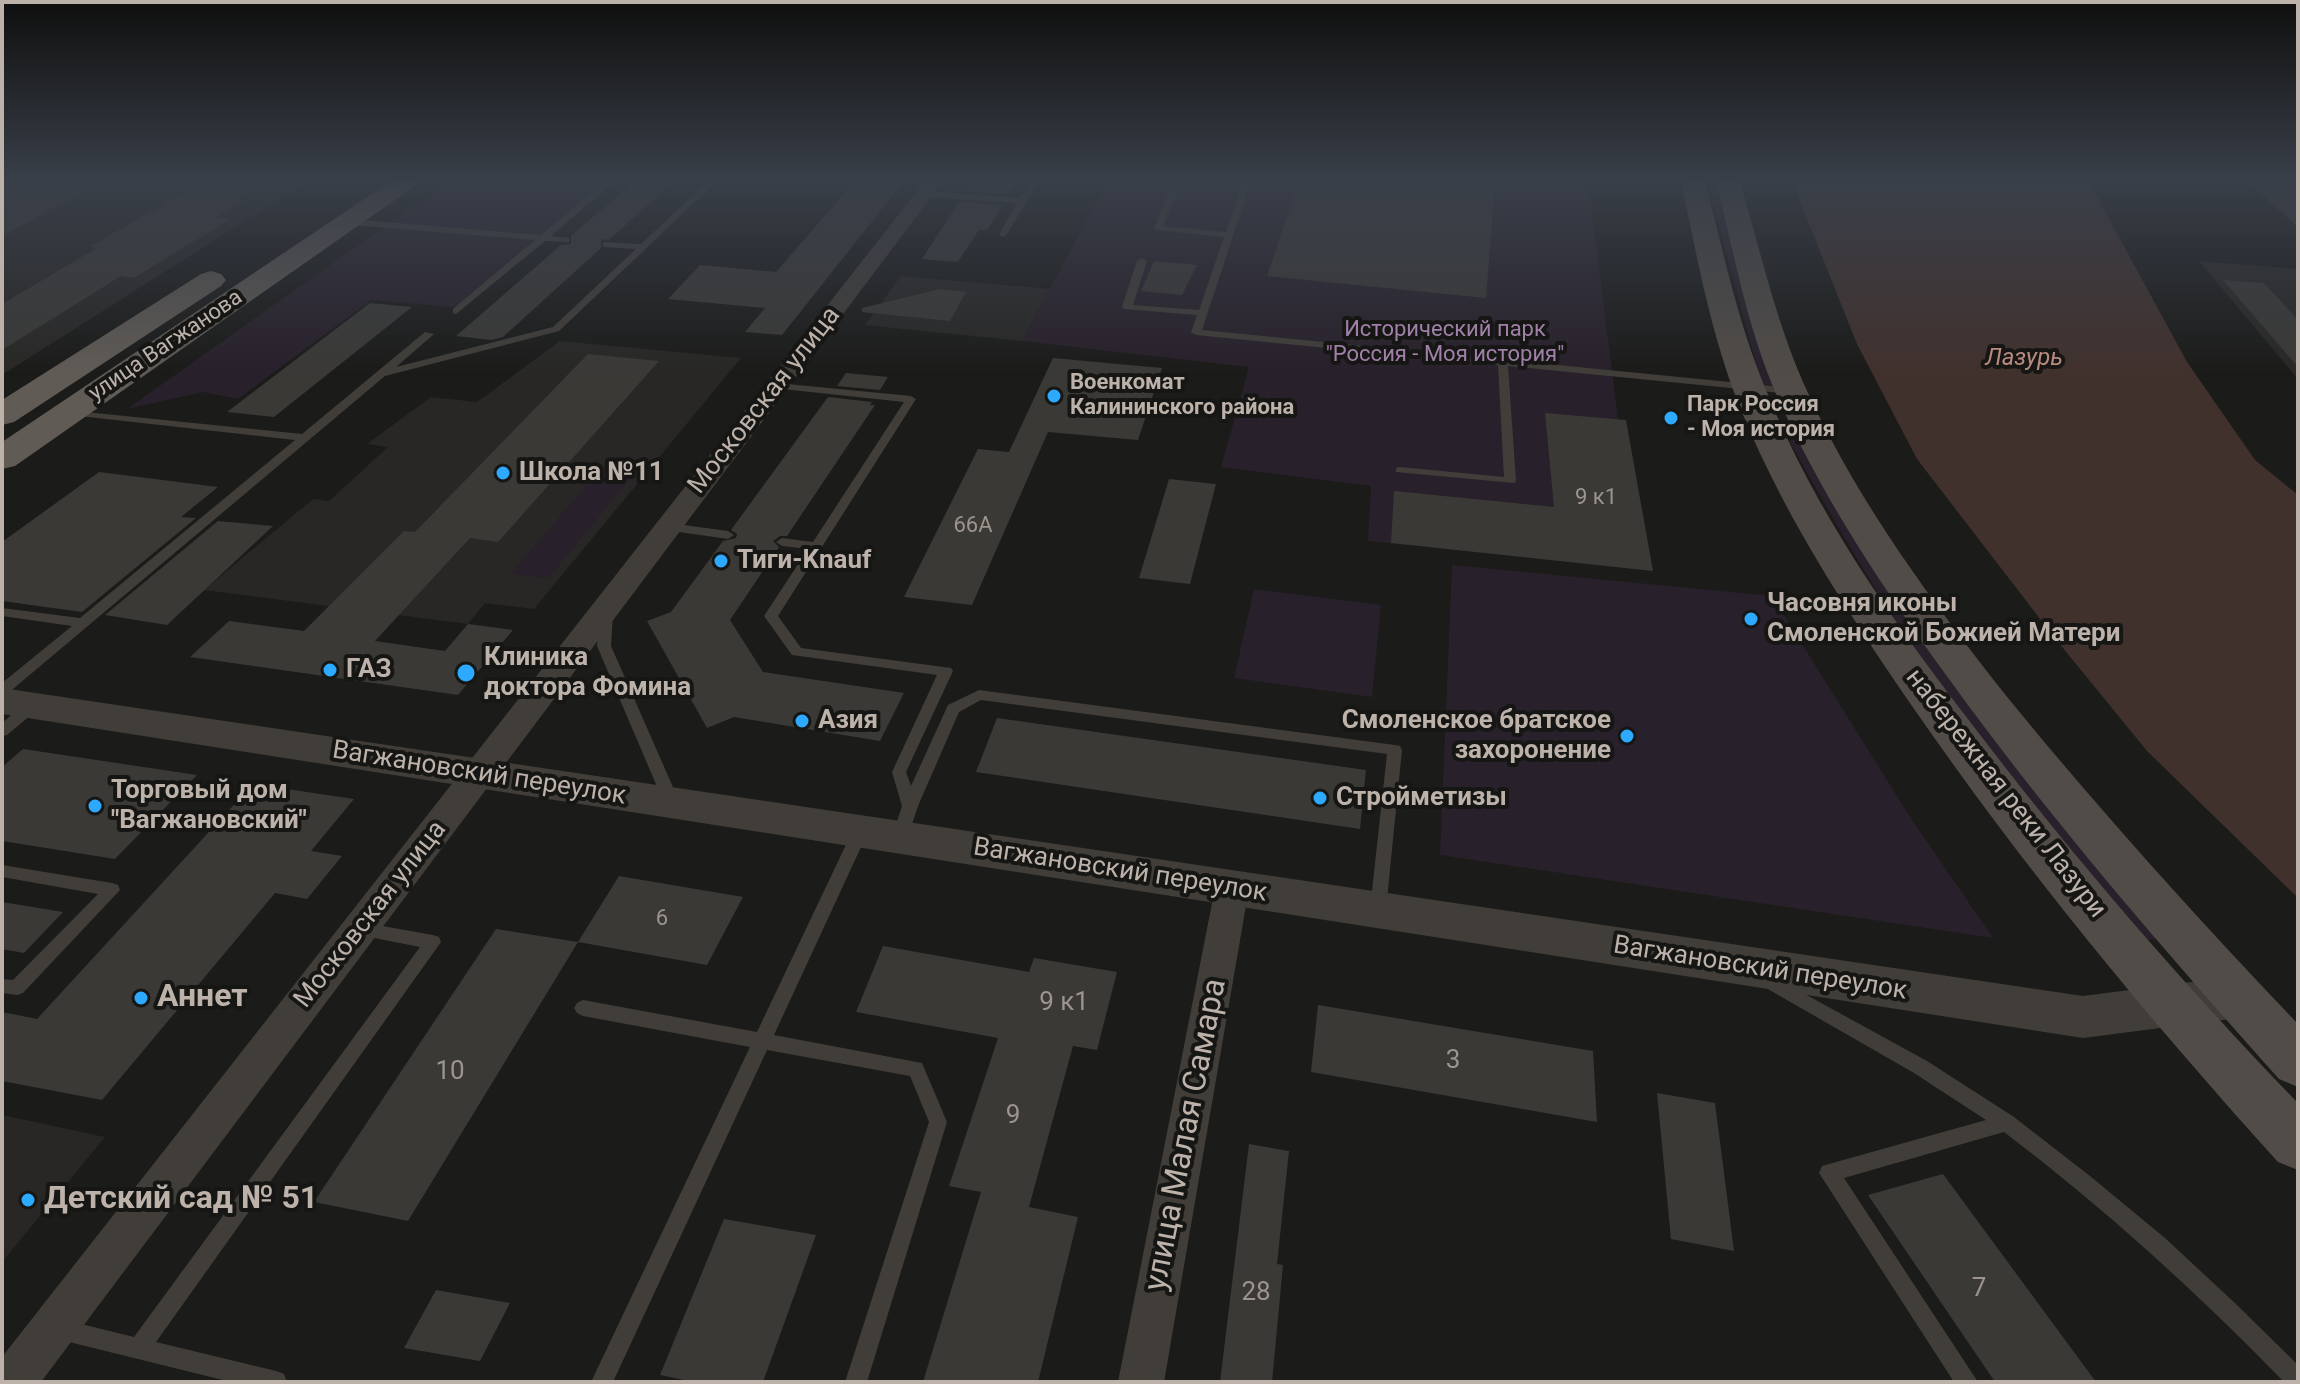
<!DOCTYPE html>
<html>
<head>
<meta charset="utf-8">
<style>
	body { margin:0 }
	#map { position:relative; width:2300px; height:1384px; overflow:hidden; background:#1b1b19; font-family:Roboto,sans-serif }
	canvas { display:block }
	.frame { position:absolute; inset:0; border:4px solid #bcb2aa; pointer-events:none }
</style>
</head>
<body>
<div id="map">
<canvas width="2300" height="1384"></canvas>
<div class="frame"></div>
</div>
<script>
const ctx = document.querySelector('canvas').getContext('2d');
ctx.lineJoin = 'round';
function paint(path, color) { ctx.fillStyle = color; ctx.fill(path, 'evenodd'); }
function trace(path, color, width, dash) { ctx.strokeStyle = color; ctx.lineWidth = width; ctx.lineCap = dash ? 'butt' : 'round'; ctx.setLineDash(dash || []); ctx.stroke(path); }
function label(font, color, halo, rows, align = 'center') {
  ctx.font = font + ' Roboto,sans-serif'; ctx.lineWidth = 8; ctx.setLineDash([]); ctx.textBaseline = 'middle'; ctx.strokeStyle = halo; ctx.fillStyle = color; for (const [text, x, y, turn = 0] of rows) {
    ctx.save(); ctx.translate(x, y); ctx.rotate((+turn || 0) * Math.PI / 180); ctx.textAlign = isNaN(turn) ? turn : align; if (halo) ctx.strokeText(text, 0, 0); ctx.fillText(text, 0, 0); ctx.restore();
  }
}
paint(new Path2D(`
	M2,181H308L2,375Z
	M2199,261L2298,269V379Z
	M901,276L1050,289L1022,341L865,325Z
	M560,341L741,358L534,609L485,603L468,624L204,590L313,499L329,501L388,447L367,444L431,397L477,402Z
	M2,1115L105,1137L2,1262Z`), '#282725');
paint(new Path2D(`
	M449,181L613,183L463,308L371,300L238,399L203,392L127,409Z
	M1108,181H1588L1618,419L1653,571L1559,561L1558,551L1536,558L1368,541L1371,486L1221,467L1249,367L1022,341Z
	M1707,181H1717L1775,387L1762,386Z
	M1791,437L1801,438L2163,938L2142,941C2102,894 2062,848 2024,800C1934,689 1859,567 1790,442Z
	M607,462L641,466L548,578L510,574Z
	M1452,565L1772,596L1908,814L1993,938L1440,855Z
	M1254,589L1381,605L1372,697L1234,678Z`), '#28202a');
paint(new Path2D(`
	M1792,181H2088L2090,184L2187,362L2255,460L2298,495V898L2147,751L2054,637L1917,459L1857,344Z`), '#41312d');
paint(new Path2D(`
	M2,181H105L2,236Z
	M205,181H265L235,199L245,200L215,218L230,219L134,278L121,276L2,350V304L97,248L89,247Z
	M635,181H674L610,239L601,240V248L503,337L491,340L456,336L561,245L571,244V236Z
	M855,181H904L782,335L745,332L765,308L668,299L700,265L776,272Z
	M973,181H1018L1010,194L967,191Z
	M1299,181H1495L1486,298L1267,276Z
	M2247,181H2287L2298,191V227Z
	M959,202L1003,205L987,230H979L958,262L922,259Z
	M1154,261L1197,265L1182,295L1141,291Z
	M2223,280L2264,283L2298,320V367Z
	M940,289L966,292L950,321L862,312V308Z
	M370,303L412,307L274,417L227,412Z
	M588,354L659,361L498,542L470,538L375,641L445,651L468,624L513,630L458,695L190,657L229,621L304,631L404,531L415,532Z
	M1053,358L1162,368L1138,440L1048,432L972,605L904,597L978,449L1009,452Z
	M846,373L888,377L880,390L837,386Z
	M828,397L872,402L870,405H875L787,536H780L773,541L779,547L730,620L763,672L904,693L880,741L734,717L707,728L647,621L671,612L723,541L736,538L737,534L731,530Z
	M1545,413L1626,420L1653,571L1391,543L1394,491L1554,507Z
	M99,472L218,487L181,517L196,518L82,612L2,601V542Z
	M1169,479L1216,484L1190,584L1139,578Z
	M218,521L273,526L167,625L105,615Z
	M997,718L1366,770L1360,829L976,772Z
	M23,749L197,775L115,859L2,841V767Z
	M253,784L354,799L311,851L342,856L307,899L275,893L102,1100L2,1081V1012L37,1019Z
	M619,876L743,897L707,965L578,942Z
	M2,902L63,912L24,953L2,949Z
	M496,929L578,942L408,1221L314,1202Z
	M883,946L1029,972L1034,958L1117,972L1097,1050L1073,1046L1029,1207L1078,1217L1038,1382H923L981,1192L949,1186L998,1038L856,1012Z
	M1318,1005L1593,1051L1597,1122L1311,1072Z
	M1657,1093L1715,1103L1734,1251L1671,1239Z
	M1249,1144L1289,1151L1277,1264L1283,1265L1272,1382H1220Z
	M1943,1174L2096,1382H1995L1868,1195Z
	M724,1219L816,1235L763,1382H694L660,1375Z
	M436,1290L510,1303L480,1361L404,1348Z`), '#3a3936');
paint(new Path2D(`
	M606,181H615L551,236L569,238V242L545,241L456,314L453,313V309L535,240L349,225L345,222L349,219L541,235Z
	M708,181H717L559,331L385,376L7,694L2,696V683L72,626L2,616V608L80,618L295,440L70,415L66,414V410L302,434L425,332L434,334L396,367L553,327L636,249L606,247L603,246V242L641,244Z
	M1031,181H1039L1007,234L1003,237L999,234L1017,203L925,197L921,194L925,191L1020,198Z
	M1173,181H1181L1163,226L1226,232L1243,181H1251L1202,330L1791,388L1796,391L1791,394L1508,366L1516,481L1514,483L1396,472V468L1400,467L1504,477L1498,365L1196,335L1191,332L1197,315L1124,309L1122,307L1137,261L1142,258L1147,261L1133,305L1199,310L1224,237L1155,230L1154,228Z
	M777,383L911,396L916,399L778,616L801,648L951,668L953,671L906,772L911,786L948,705L979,690L1395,745L1400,746L1402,750L1386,909L1384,914L1378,916L1372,914L1370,909L1387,754L981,700L959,712L918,806L908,837L906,841L900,843L894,841L892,837L902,806L892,772L937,675L792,655L764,616L808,549L782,546L776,542L782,538L813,542L904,402L773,388L772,386Z
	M669,523L728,531L734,535L728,539L665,530L663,527L665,524Z
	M606,610L613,614L611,646L680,803L677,807H667L664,803L597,646L599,614Z
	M32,701L37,702L39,706L37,710L7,735L2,736V723L27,702Z
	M860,826L866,828L868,832L774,1035L922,1063L947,1122L867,1382H845L929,1122L910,1076L767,1050L613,1382H591L750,1047L583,1016L577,1013L574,1008L577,1003L583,1000L757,1032L852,832L854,828Z
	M2,865L112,883L118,885L120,890L23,993L17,995L2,993V979L13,980L98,894L2,877Z
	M360,922L433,935L439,937L441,942L156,1342L276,1371L284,1374L287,1382H231L53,1338L50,1330L53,1322L61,1319L134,1337L420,947L354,934L352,929L354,924Z
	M1772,976L1927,1061L2014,1117L2090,1176L2165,1238L2237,1305L2298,1365V1382H2284C2197,1292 2104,1208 2004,1132L1844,1178L1978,1382H1954L1819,1173L1822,1166L1829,1164L1986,1120L1914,1073L1766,988L1763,983L1766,978Z`), '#413e39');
paint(new Path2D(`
	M925,181H943L41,1382H2V1357Z
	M1232,874L1244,878L1249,888L1164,1382H1118L1215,888L1220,878Z`), '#413e39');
paint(new Path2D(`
	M2,688L2083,996L2238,976L2255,982L2262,997L2255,1012L2238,1018L2083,1038L2,714Z`), '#413e39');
paint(new Path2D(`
	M1681,181H1705C1723,251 1738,323 1766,390C1815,512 1892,620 1971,723C2072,856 2182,983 2298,1103V1170L2278,1162C2147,1017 2023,867 1912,706C1844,607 1777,505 1734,392C1709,324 1696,252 1681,181Z
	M1716,181H1740C1761,253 1777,327 1809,395C1860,505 1933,603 2008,698C2100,811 2198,919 2298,1024V1087L2279,1079C2164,950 2050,819 1949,679C1884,590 1822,497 1777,396C1747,327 1734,253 1716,181Z`), '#514c47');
paint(new Path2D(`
	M391,181H422L15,466L2,469V442Z
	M211,271L221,274L226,280L221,286L14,422L2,425V400L201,274Z`), '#605b55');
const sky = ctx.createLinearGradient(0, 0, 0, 375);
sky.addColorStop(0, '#0f0f0e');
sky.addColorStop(0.48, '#393f49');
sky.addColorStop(1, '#393f4900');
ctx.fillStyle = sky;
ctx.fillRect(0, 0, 2300, 375);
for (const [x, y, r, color] of [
	[1054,396,8,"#2daaff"],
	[1671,418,8,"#2daaff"],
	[503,473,8,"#2daaff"],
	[721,561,8,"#2daaff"],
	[1751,619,8,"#2daaff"],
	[330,670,8,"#2daaff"],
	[466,673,10,"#2daaff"],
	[802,721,8,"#2daaff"],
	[1627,736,8,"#2daaff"],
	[1320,798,8,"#2daaff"],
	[95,806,8,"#2daaff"],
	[141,998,8,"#2daaff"],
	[28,1200,8,"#2daaff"]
]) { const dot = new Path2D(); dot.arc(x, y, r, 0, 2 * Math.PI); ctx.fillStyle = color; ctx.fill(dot); trace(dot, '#161614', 3); }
label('22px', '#a080a8', '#161614', [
	["Исторический парк",1445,330],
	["\"Россия - Моя история\"",1445,355]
]);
label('22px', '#bcb2aa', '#161614', [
	["улица Вагжанова",166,346,-34]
]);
label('bold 22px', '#bcb2aa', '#161614', [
	["Военкомат",1070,383],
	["Калининского района",1070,408],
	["Парк Россия",1687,405],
	["- Моя история",1687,430]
], 'left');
label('22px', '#9c948d', null, [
	["9 к1",1596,498],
	["66А",973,526],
	["6",662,919]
]);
label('italic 24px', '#b98b7f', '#161614', [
	["Лазурь",2024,359]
]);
label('26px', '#bcb2aa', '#161614', [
	["Московская улица",765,401,-52],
	["Вагжановский переулок",479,774,9],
	["набережная реки Лазури",2005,794,52],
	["Вагжановский переулок",1120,871,9],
	["Московская улица",371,915,-52],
	["Вагжановский переулок",1760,969,9]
]);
label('bold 26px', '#bcb2aa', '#161614', [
	["Школа №11",519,473],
	["Тиги-Knauf",737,561],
	["Часовня иконы",1767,604],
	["Смоленской Божией Матери",1767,634],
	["Клиника",484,658],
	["доктора Фомина",484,688],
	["ГАЗ",346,670],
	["Азия",818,721],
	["Смоленское братское",1611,721,"right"],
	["захоронение",1611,751,"right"],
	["Торговый дом",111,791],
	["\"Вагжановский\"",111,821],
	["Стройметизы",1336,798]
], 'left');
label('26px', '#9c948d', null, [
	["9 к1",1064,1003],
	["3",1453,1061],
	["10",450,1072],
	["9",1013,1116],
	["7",1979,1289],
	["28",1256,1293]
]);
label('bold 32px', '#bcb2aa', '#161614', [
	["Аннет",157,998],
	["Детский сад № 51",44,1200]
], 'left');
label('32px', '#bcb2aa', '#161614', [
	["улица Малая Самара",1187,1135,-79]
]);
</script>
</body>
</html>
